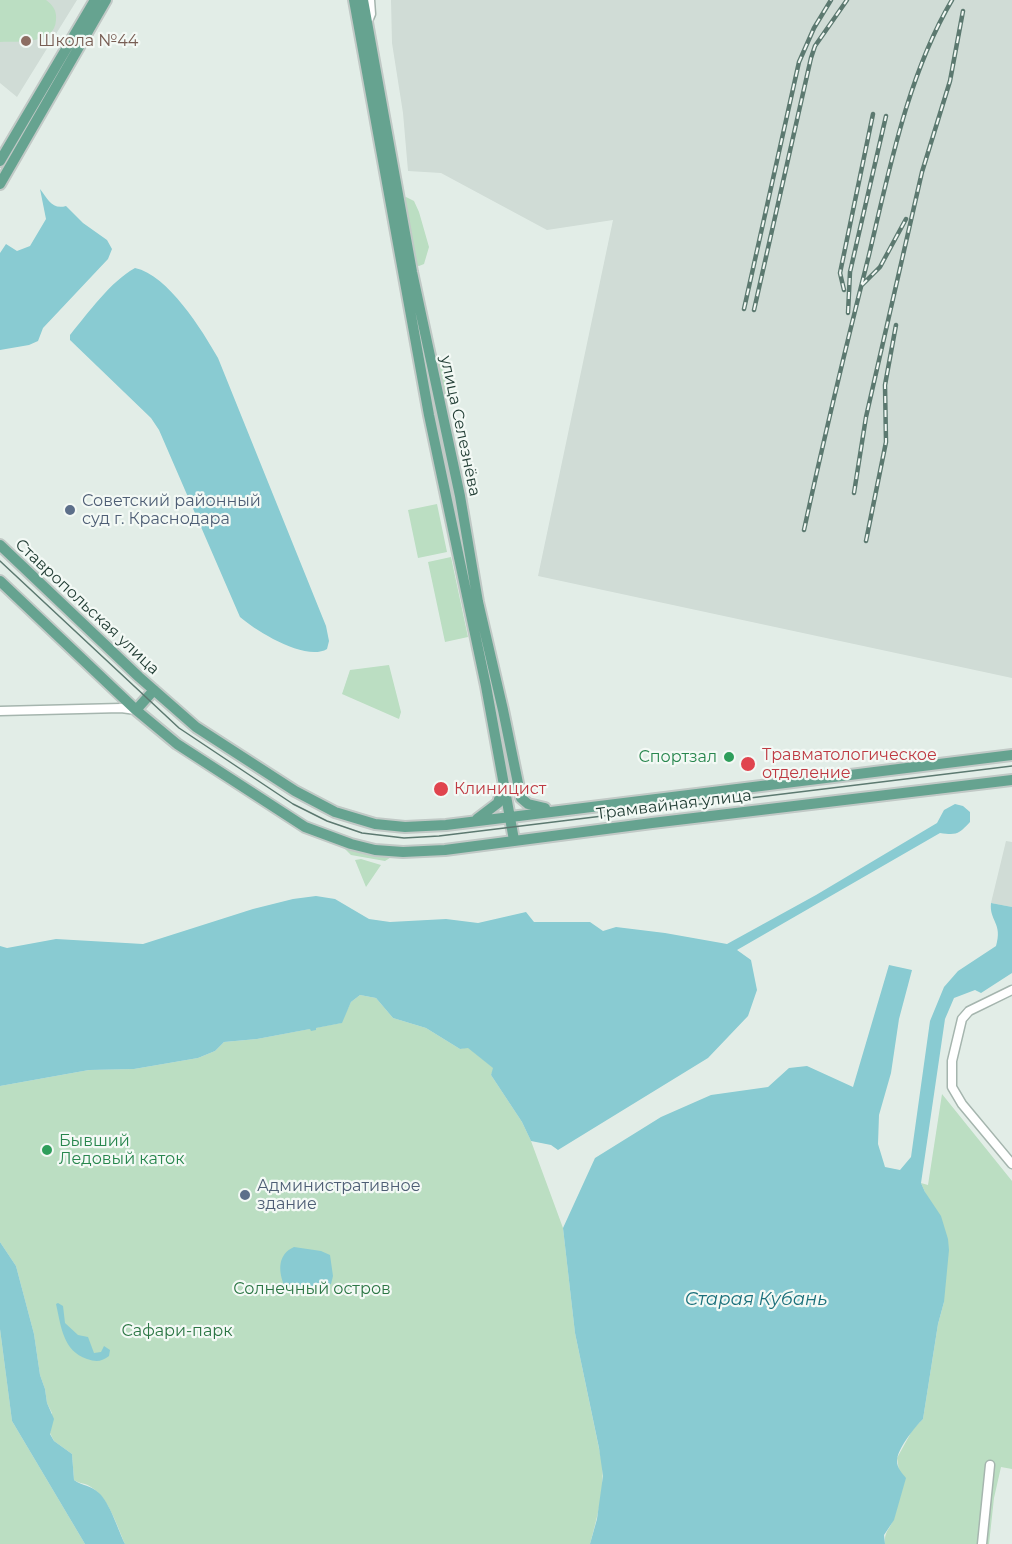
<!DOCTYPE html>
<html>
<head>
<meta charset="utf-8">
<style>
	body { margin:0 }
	canvas { display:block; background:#e2ede7 }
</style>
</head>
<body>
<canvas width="1012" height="1544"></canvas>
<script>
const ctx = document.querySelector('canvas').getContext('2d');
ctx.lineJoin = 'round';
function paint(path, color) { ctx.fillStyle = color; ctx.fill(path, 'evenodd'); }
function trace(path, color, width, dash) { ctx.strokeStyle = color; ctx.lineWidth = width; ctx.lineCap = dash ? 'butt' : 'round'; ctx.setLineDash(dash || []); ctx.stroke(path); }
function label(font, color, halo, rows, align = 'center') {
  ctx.font = font + ' Montserrat,sans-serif'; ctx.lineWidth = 4.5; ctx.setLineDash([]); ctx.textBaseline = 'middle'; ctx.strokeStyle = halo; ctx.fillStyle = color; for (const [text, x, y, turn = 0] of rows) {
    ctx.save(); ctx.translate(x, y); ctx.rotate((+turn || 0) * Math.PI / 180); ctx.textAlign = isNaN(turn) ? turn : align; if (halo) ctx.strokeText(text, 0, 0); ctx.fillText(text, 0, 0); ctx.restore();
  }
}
paint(new Path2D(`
	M0,0H77L17,97L0,83Z
	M391,0H1012V678L538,576L613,220L547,230L441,173L408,171L403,113L392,43Z
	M1006,841L1012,842V907L991,903Z`), '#d0dcd6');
paint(new Path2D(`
	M0,0H46C53,5 57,11 56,20C55,45 18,41 0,42Z
	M406,197L414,201L419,212L429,247L424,264L419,266L414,265L402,200Z
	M447,357L456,397L444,395L438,365Z
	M437,504L447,552L418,558L408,510Z
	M451,557L468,637L445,642L428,562Z
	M389,665L401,712L399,719L342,694L350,670Z
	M342,846L393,856L385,861L351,855Z
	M361,859L381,865L366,887L355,860Z
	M360,995L376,998L393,1018L426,1028L460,1049L468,1047L494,1068L491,1075L522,1122L531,1141L563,1228L575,1333L602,1463C605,1490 597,1518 590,1544H125C117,1526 109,1498 91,1487C86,1483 80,1484 74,1480L72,1454L54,1441L50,1433L52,1413L47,1403L45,1389L40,1375L34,1334L16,1266L0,1242V1086L89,1070L134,1069L198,1058L215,1051L224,1042L257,1039L341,1023L351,1002Z
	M942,1094L1012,1181V1469L1001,1467L994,1498L989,1544H885C884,1530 891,1529 894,1517C898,1499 901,1476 897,1458L913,1429L923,1419L938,1324L944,1302L925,1192L921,1183L928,1185Z
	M0,1329L12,1421L85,1544H0Z`), '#bbdec2');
paint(new Path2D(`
	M40,189C48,199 52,210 66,206L83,223L107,240L112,249L108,259L43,328L38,341L29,345L0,350V253L6,244L17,251L30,246L46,219Z
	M135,268C168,275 202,330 218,358L326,626L329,641L327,649C306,662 256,631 240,617L159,430L151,418L70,340V335C89,312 110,282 135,268Z
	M955,804L963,806L970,812V822C958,835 956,835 940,833L737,950L751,960L757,990L748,1016L708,1058L558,1150L551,1145L531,1141L522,1122L491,1075L493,1068L468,1048L460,1049L426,1028L393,1018L376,998L360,995L351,1002L342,1023L316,1028V1030L311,1031L310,1029L257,1039L224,1042L215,1051L198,1058L134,1069L89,1070L0,1086V946L7,948L56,939L143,944L253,909L293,899L316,896L335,899L369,919L390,922L446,919L478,923L526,912L534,922H590L603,931L616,927L665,933L727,944L816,895L937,823L944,810Z
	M991,903L1012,907V973L981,993L975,990L954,998L945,1019L921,1183L925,1192L941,1216L948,1239L949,1250L944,1302L938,1324L923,1419C915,1427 897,1449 897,1461C897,1468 902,1473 906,1478L894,1520L884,1535L885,1544H590L597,1519L603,1476L599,1448L575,1333L563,1228L595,1158L661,1117L711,1095L768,1087L789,1068L807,1066L853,1087L889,965L912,970L899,1019L891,1073L879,1115L878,1144L885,1167L900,1170L911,1157L930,1021L944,987L958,971L996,946C1003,923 989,921 991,903Z
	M0,1242L16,1266L34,1334L40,1375L45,1389L47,1403L54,1419L50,1434L54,1441L72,1454L74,1480C82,1486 91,1485 99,1493C110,1503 118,1530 125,1544H85L12,1421L0,1329Z
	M294,1247L321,1251L330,1255L333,1276L331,1284L319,1289L284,1285C278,1270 278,1254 294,1247Z
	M58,1303L63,1306L65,1323L78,1335L88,1337L94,1353L101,1352L104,1346L110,1350L109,1356C101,1362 96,1362 87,1359C63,1351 61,1326 56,1304Z`), '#89cbd2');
const minor = new Path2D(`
	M367,23L371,14L370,0
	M0,711L121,708L136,710
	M1012,990L969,1011L962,1019L952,1061V1087L962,1104L1012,1164
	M982,1544L990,1465`);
const major = new Path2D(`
	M354,0L429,415L486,686L514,840
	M363,0L412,272L460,496L478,602L503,710L521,798L528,804L545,808
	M0,161L95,0
	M0,184L106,0
	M0,545L139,677L196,727L295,791L335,812L375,824L405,827L446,825L1012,755
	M0,581L136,710L177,744L305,827L351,844L375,850L403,852L445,850L652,823L1012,780
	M136,710L154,690
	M477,819L498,803L503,786`);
trace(minor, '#a5b5ae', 11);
trace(major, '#c1c9c6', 14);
trace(minor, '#fff', 8);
trace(major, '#66a390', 10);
trace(new Path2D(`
	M0,561L179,728L293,804L327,821L362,833L404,838L439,836L1012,766`), '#5c7970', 1.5);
const rail = new Path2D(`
	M862,285L880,267L906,219
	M844,290L840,273L873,114
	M744,309L799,62L814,28L831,0
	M754,310L811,58L815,46L847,0
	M848,313L850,272L886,116
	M854,493L866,417L922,172L950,81L963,11
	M804,530C824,438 846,346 869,255C889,171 908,74 952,0
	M866,541L886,442L885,385L896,325`);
trace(rail, '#5c7970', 4.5);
trace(rail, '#f3f9f5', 2, [7]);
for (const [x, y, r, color] of [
	[26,41,6,"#8d6e63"],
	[70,510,6,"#5c6f8a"],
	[729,757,6,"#2e9e5b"],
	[748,764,8,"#e0444e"],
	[441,789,8,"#e0444e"],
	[47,1150,6,"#2e9e5b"],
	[245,1195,6,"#5c6f8a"]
]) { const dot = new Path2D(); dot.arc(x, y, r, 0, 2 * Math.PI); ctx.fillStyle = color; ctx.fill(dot); trace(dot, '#f3f9f5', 2); }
label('16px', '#785e54', '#f3f9f5', [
	["Школа №44",38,41]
], 'left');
label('16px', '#223e35', '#f3f9f5', [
	["улица Селезнёва",460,426,78],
	["Ставропольская улица",87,607,43],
	["Трамвайная улица",674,805,-7]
]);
label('16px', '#4e5e75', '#f3f9f5', [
	["Советский районный",82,501],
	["суд г. Краснодара",82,519],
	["Административное",257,1186],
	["здание",257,1204]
], 'left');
label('16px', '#be3a42', '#f3f9f5', [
	["Травматологическое",762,755],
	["отделение",762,773],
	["Клиницист",454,789]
], 'left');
label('16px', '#27864d', '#f3f9f5', [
	["Спортзал",717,757],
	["Бывший",59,1141,"left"],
	["Ледовый каток",59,1159,"left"]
], 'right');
label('16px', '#2b7644', '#f3f9f5', [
	["Солнечный остров",312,1289],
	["Сафари-парк",177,1331]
]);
label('italic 18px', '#1b707b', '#f3f9f5', [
	["Старая Кубань",756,1300]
]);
</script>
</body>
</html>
